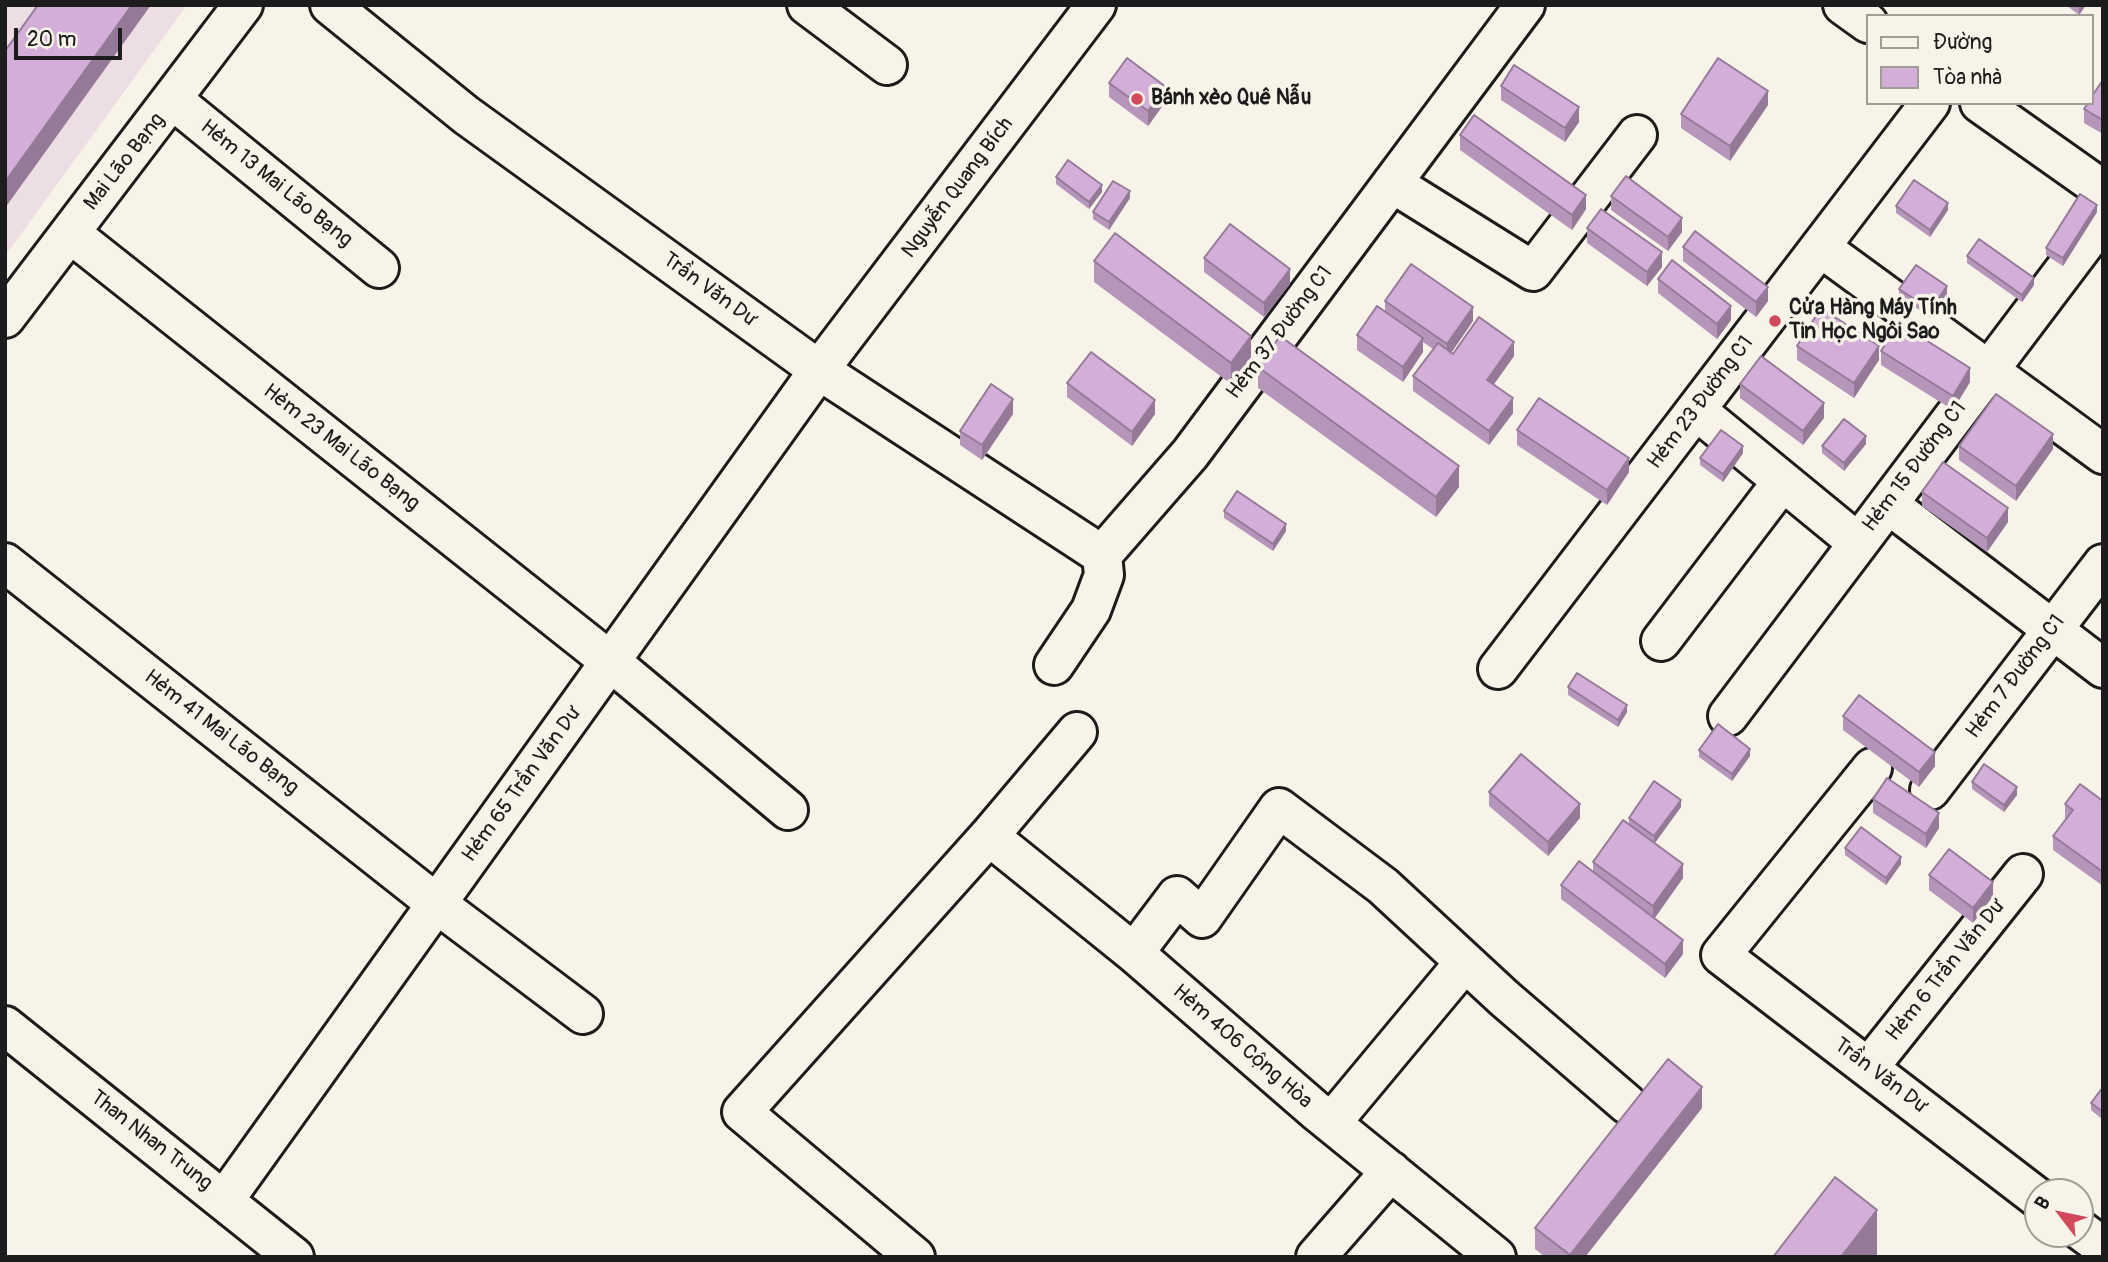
<!DOCTYPE html>
<html>
<head>
<meta charset="utf-8">
<style>
	body { margin:0 }
	#map { position:relative; width:2108px; height:1262px; overflow:hidden; background:#f7f3e8; font-family:Pangolin,sans-serif }
	canvas { display:block }
	.frame { position:absolute; inset:0; border:7px solid #1c1c1c; pointer-events:none }
	.legend { position:absolute; left:1866px; top:14px; width:228px; height:91px; box-sizing:border-box; background:#f7f3e8; border:2px solid #9f9d96; margin:0; padding:9px 12px; list-style:none; font-size:21px; color:#1c1c1c }
	.legend li { display:flex; align-items:center; gap:14px; height:35px }
	.legend b { width:35px; border:2px solid #9f9d96 }
	.north { position:absolute; left:2024px; top:1178px; width:70px; height:70px; box-sizing:border-box; background:#f7f3e8; border:2px solid #9f9d96; border-radius:50%; rotate:302deg; font-size:19px; font-weight:700; line-height:28px; text-align:center; color:#1c1c1c }
	.north::after { content:''; display:block; margin:auto; width:24px; height:32px; background:#d1495b; clip-path:polygon(50% 0,100% 100%,50% 72%,0 100%) }
	.scale { position:absolute; left:14px; top:28px; width:108px; height:32px; box-sizing:border-box; border:4px solid #1c1c1c; border-top:0; padding-left:9px; font-size:21px; line-height:24px; white-space:nowrap; color:#1c1c1c; -webkit-text-stroke:5px #f7f3e8; paint-order:stroke }
</style>
</head>
<body>
<div id="map">
<canvas width="2108" height="1262"></canvas>
<div class="frame"></div>
<ul class="legend">
<li><b style="height:9px;background:#f7f3e8"></b>Đường</li>
<li><b style="height:19px;background:#d3aed8"></b>Tòa nhà</li>
</ul>
<div class="north">B</div>
<div class="scale">20 m</div>
</div>
<script>
const ctx = document.querySelector('canvas').getContext('2d');
ctx.lineJoin = 'round';
function paint(path, color) { ctx.fillStyle = color; ctx.fill(path, 'evenodd'); }
function trace(path, color, width, dash) { ctx.strokeStyle = color; ctx.lineWidth = width; ctx.lineCap = dash ? 'butt' : 'round'; ctx.setLineDash(dash || []); ctx.stroke(path); }
function label(font, color, halo, rows, align = 'center') {
  ctx.font = font + ' Pangolin,sans-serif'; ctx.lineWidth = 7; ctx.setLineDash([]); ctx.textBaseline = 'middle'; ctx.strokeStyle = halo; ctx.fillStyle = color; for (const [text, x, y, turn = 0] of rows) {
    ctx.save(); ctx.translate(x, y); ctx.rotate((+turn || 0) * Math.PI / 180); ctx.textAlign = isNaN(turn) ? turn : align; if (halo) ctx.strokeText(text, 0, 0); ctx.fillText(text, 0, 0); ctx.restore();
  }
}
paint(new Path2D(`
	M5,5H187L5,256Z`), '#ecdee3');
const minor = new Path2D(`
	M330,5L466,115L819,370L1102,555
	M807,5L887,65
	M1843,5L1868,23
	M173,100L379,268
	M1980,103L2103,190
	M1392,183L1533,271L1637,135
	M70,233L611,662L788,810
	M1820,247L2103,454
	M5,318L243,5
	M1696,410L1858,543
	M1888,504L2103,668
	M5,563L437,904L583,1014
	M1661,641L1782,482
	M1054,665L1091,610L1104,575L1102,555L1190,454L1525,5
	M1498,669L1930,103
	M1728,716L2103,219
	M1872,768L1721,955L2038,1198
	M1930,790L2103,564
	M989,836L1134,953L1315,1110L1496,1257
	M1134,953L1177,896L1202,918L1279,808L1383,886L1504,998L1627,1104
	M5,1026L294,1257
	M1869,1067L2023,874
	M1331,1123L1465,962
	M225,1199L819,370L1096,5
	M2080,1230L2103,1247
	M915,1257L742,1112L989,836L1077,732
	M1316,1257L1391,1171`);
trace(minor, '#1c1c1c', 44);
trace(minor, '#f7f3e8', 38);
paint(new Path2D(`
	M2066,5H2086L2079,15Z
	M2103,80V134L2084,123V109Z
	M1109,83L1166,101L1148,126L1109,97Z
	M1501,86L1579,122L1565,142L1501,100Z
	M1768,105L1730,161L1681,128V114Z
	M1460,135L1586,209L1572,230L1460,150Z
	M1056,177L1102,192L1089,209L1056,184Z
	M1611,196L1682,232L1668,251L1611,210Z
	M1130,198L1109,230L1093,219V212Z
	M1896,206L1948,210L1930,237L1896,213Z
	M2097,212L2063,266L2046,255V248Z
	M1587,228L1662,267L1647,286L1587,243Z
	M1683,247L1768,301L1756,317L1683,261Z
	M1967,256L2034,285L2022,302L1967,263Z
	M1204,258L1290,284L1264,317L1204,272Z
	M1094,261L1251,357L1231,384L1094,282Z
	M1658,279L1731,320L1717,339L1658,293Z
	M1899,289L1947,294L1931,318L1899,296Z
	M1385,301L1473,321L1451,353L1453,354L1514,356L1494,384L1513,413L1489,445L1413,391V376L1433,349L1423,342V352L1403,382L1357,350V335L1385,312Z
	M1797,346L1879,360L1854,398L1797,360Z
	M1881,351L1970,382L1953,410L1881,365Z
	M1258,367L1459,487L1436,517L1258,388Z
	M1067,383L1155,414L1132,446L1067,397Z
	M1740,384L1824,418L1803,445L1740,398Z
	M1013,414L982,460L960,445V431Z
	M1517,430L1629,472L1607,505L1517,445Z
	M1866,444L1844,471L1822,453V446Z
	M1959,446L2053,449L2016,501L1959,460Z
	M1743,453L1723,482L1700,465V458Z
	M1922,492L2008,522L1987,552L1922,506Z
	M1224,511L1286,531L1273,551L1224,518Z
	M1568,687L1627,712L1618,727L1568,695Z
	M1843,716L1935,766L1919,787L1843,730Z
	M1699,750L1750,756L1732,781L1699,757Z
	M1972,782L2017,795L2004,812L1972,789Z
	M1489,792L1580,818L1548,856L1489,806Z
	M1873,799L1939,828L1926,848L1873,813Z
	M2103,801V886L2053,850V836L2066,819H2065V804Z
	M1681,807L1655,843L1683,878L1655,918L1683,954L1665,978L1561,899V885L1593,871V862L1629,824V818Z
	M1845,848L1901,864L1886,885L1845,855Z
	M1929,875L1993,896L1973,923L1929,890Z
	M2103,1087V1120L2091,1110V1103Z
	M1702,1108L1585,1257H1545L1535,1249V1228Z`), '#b596ba');
paint(new Path2D(`
	M132,5H151L5,208V182Z
	M2079,5H2086L2079,15Z
	M1166,87V101L1148,126V111Z
	M1768,91V105L1730,161V146Z
	M1579,107V122L1565,142V128Z
	M1102,185V192L1089,209V202Z
	M1130,191V198L1109,230V222Z
	M1586,195V209L1572,230V215Z
	M1948,203V210L1930,237V230Z
	M2097,205V212L2063,266V258Z
	M1682,218V232L1668,251V237Z
	M1662,252V267L1647,286V272Z
	M1290,269V284L1264,317V303Z
	M2034,278V285L2022,302V295Z
	M1947,286V294L1931,318V310Z
	M1768,287V301L1756,317V302Z
	M1731,306V320L1717,339V324Z
	M1473,307V321L1447,359V344Z
	M1251,336V357L1231,384V363Z
	M1423,338V352L1403,382V367Z
	M1514,342V356L1487,394V380Z
	M1879,346V360L1854,398V383Z
	M1970,368V382L1953,410V396Z
	M1513,398V413L1489,445V431Z
	M1013,399V414L982,460V445Z
	M1155,400V414L1132,446V432Z
	M1824,403V418L1803,445V431Z
	M2053,434V449L2016,501V486Z
	M1866,436V444L1844,471V463Z
	M1743,446V453L1723,482V474Z
	M1629,458V472L1607,505V490Z
	M1459,466V487L1436,517V497Z
	M2008,508V522L1987,552V538Z
	M1286,524V531L1273,551V544Z
	M1627,705V712L1618,727V720Z
	M1750,749V756L1732,781V774Z
	M1935,752V766L1919,787V772Z
	M2017,787V795L2004,812V805Z
	M1681,800V807L1654,844V836Z
	M1580,804V818L1548,856V842Z
	M1939,813V828L1926,848V834Z
	M1901,857V864L1886,885V878Z
	M1683,864V878L1653,920V906Z
	M1993,882V896L1973,923V908Z
	M1683,940V954L1665,978V964Z
	M1702,1087V1108L1585,1257H1570V1255Z
	M1877,1210V1255L1876,1257H1841Z`), '#947a97');
const building = new Path2D(`
	M38,5H132L5,182V51Z
	M1127,58L1166,87L1148,111L1109,83Z
	M1718,58L1768,91L1730,146L1681,114Z
	M1514,65L1579,107L1565,128L1501,86Z
	M2103,80V120L2084,109L2088,103H2092V96Z
	M1474,115L1586,195L1572,215L1460,135Z
	M1068,160L1102,185L1089,202L1056,177Z
	M1626,176L1682,218L1668,237L1611,196Z
	M1914,180L1948,203L1930,230L1896,206Z
	M1113,181L1130,191L1109,222L1093,212Z
	M2080,194L2097,205L2063,258L2046,248Z
	M1601,209L1662,252L1647,272L1587,228Z
	M1230,224L1290,269L1264,303L1204,258Z
	M1695,231L1768,287L1756,302L1683,247Z
	M1115,233L1251,336L1231,363L1094,261Z
	M1979,239L2034,278L2022,295L1967,256Z
	M1672,260L1731,306L1717,324L1658,279Z
	M1411,264L1473,307L1447,344L1385,301Z
	M1916,265L1947,286L1931,310L1899,289Z
	M1377,306L1423,338L1403,367L1357,335Z
	M1821,308L1879,346L1854,383L1797,346Z
	M1479,317L1514,342L1487,380L1513,398L1489,431L1413,376L1438,343L1453,354Z
	M1899,323L1970,368L1953,396L1881,351Z
	M1280,336L1459,466L1436,497L1258,367Z
	M1091,352L1155,400L1132,432L1067,383Z
	M1761,356L1824,403L1803,431L1740,384Z
	M991,384L1013,399L982,445L960,431Z
	M1996,394L2053,434L2016,486L1959,446Z
	M1539,398L1629,458L1607,490L1517,430Z
	M1844,419L1866,436L1844,463L1822,446Z
	M1721,430L1743,446L1723,474L1700,458Z
	M1943,462L2008,508L1987,538L1922,492Z
	M1237,491L1286,524L1273,544L1224,511Z
	M1577,673L1627,705L1618,720L1568,687Z
	M1859,695L1935,752L1919,772L1843,716Z
	M1718,724L1750,749L1732,774L1699,750Z
	M1521,754L1580,804L1548,842L1489,792Z
	M1984,764L2017,787L2004,805L1972,782Z
	M1887,778L1939,813L1926,834L1873,799Z
	M1654,781L1681,800L1654,836L1629,818Z
	M2080,784L2103,801V872L2053,836L2073,810L2065,804Z
	M1623,820L1683,864L1653,906L1593,862Z
	M1861,827L1901,857L1886,878L1845,848Z
	M1949,849L1993,882L1973,908L1929,875Z
	M1579,861L1683,940L1665,964L1561,885Z
	M1668,1059L1702,1087L1570,1255L1535,1228Z
	M2103,1087V1112L2091,1103Z
	M1835,1177L1877,1210L1841,1257H1773Z`);
paint(building, '#d3aed8');
trace(building, '#947a97', 2);
for (const [x, y, r, color] of [
	[1137,99,7,"#d1495b"],
	[1775,321,7,"#d1495b"]
]) { const dot = new Path2D(); dot.arc(x, y, r, 0, 2 * Math.PI); ctx.fillStyle = color; ctx.fill(dot); trace(dot, '#f7f3e8', 2.5); }
label('bold 21px', '#1c1c1c', '#f7f3e8', [
	["Bánh xèo Quê Nẫu",1151,99],
	["Cửa Hàng Máy Tính",1789,309],
	["Tin Học Ngôi Sao",1789,333]
], 'left');
label('21px', '#1c1c1c', '#f7f3e8', [
	["Mai Lão Bạng",125,162,-52],
	["Hẻm 13 Mai Lão Bạng",276,184,39],
	["Nguyễn Quang Bích",958,188,-53],
	["Trần Văn Dư",709,290,36],
	["Hẻm 37 Đường C1",1280,333,-53],
	["Hẻm 23 Đường C1",1701,403,-53],
	["Hẻm 23 Mai Lão Bạng",341,448,38],
	["Hẻm 15 Đường C1",1915,467,-53],
	["Hẻm 7 Đường C1",2016,677,-53],
	["Hẻm 41 Mai Lão Bạng",221,733,38],
	["Hẻm 65 Trần Văn Dư",522,785,-54],
	["Hẻm 6 Trần Văn Dư",1946,971,-51],
	["Hẻm 406 Cộng Hòa",1242,1047,41],
	["Trần Văn Dư",1880,1076,37],
	["Than Nhan Trung",151,1141,38]
]);
</script>
</body>
</html>
